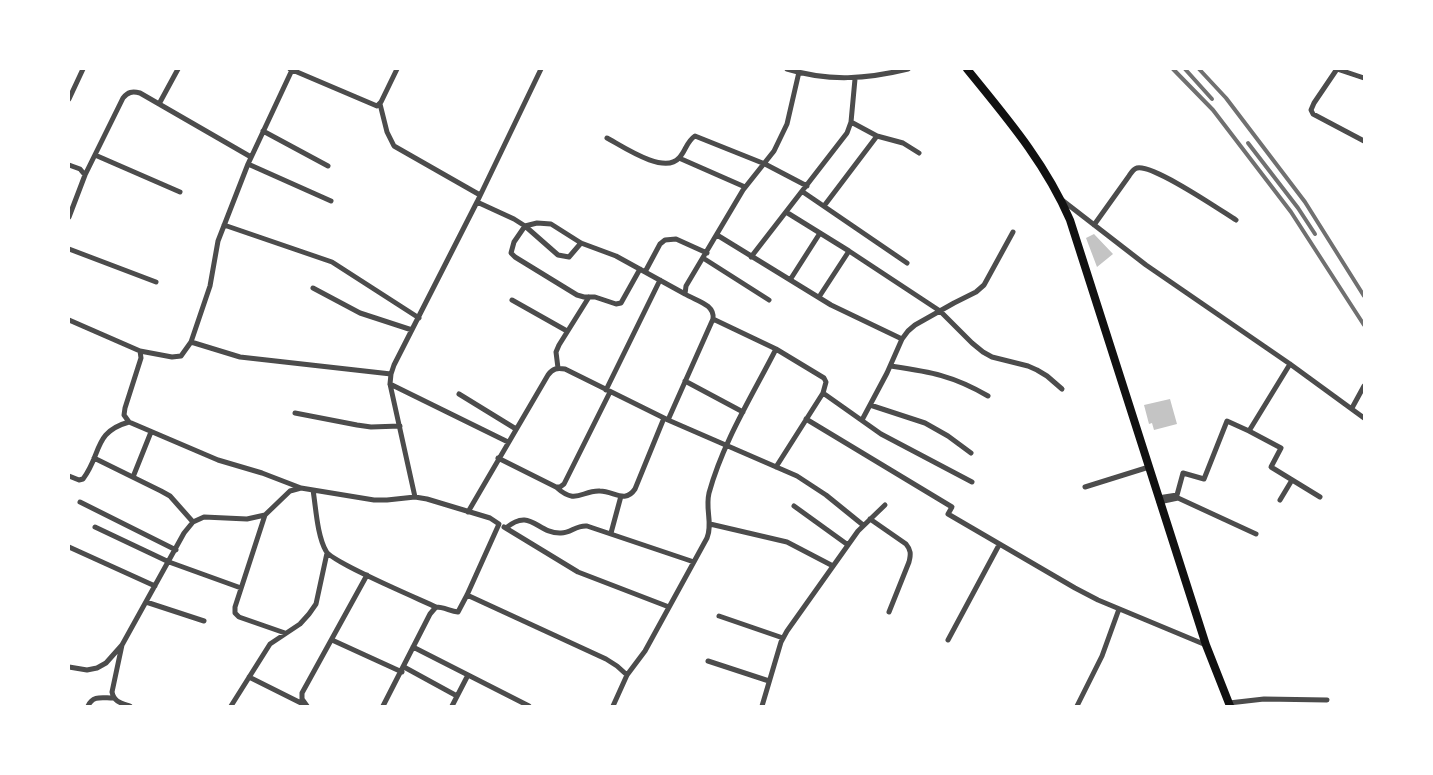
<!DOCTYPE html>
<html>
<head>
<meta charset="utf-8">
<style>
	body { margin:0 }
	#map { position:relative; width:1433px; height:775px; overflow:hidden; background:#fff; font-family:"Fira Sans Condensed",sans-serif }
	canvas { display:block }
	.frame { position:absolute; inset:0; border:70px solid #fff; pointer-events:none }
</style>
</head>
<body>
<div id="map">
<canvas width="1433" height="775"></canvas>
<div class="frame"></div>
</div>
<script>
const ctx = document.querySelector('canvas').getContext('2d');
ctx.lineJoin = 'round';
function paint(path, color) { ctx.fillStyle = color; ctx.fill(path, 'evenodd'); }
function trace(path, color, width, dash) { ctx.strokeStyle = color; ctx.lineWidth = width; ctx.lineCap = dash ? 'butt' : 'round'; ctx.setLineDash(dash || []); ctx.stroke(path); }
paint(new Path2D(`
	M1094,234L1113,254L1097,267L1086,238Z
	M1170,399L1177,424L1154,430L1152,423L1149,424L1144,405Z`), '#c4c4c4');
trace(new Path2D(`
	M290,69L377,106L381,102L397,69
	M787,69C829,82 867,79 908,69
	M1337,69L1314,103L1311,110L1313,114L1364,141
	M1337,69L1364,78
	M69,99L83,69
	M159,104L178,69
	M380,104L387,132L394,146L480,195
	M851,122L877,136L903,143L919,153
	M263,131L328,166
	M607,138C622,146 664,175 679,158C686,151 686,142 695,136L765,164L807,186
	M95,155L180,192
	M679,158L745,187
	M248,164L331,201
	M69,165L80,169L85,175L69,217
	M85,175L123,98C128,92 132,91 140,93L251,157
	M803,192L907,263
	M1062,200L1146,265L1290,364L1364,418
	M477,202L514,219L525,226L558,255L569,257L581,243
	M824,206L877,136
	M786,212L849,251L940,311L972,343L983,352L992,357L1028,366L1037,370L1047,376L1062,389
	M224,225L332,262L419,318
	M1094,225L1129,176C1131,173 1133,169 1137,168C1153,164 1220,210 1236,220
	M717,235L831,305L902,339
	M69,249L156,282
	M751,257L847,133L851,122L855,79
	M703,258L769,300
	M640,269L621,303L616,304L595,297H584L577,295L515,257L511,253L514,242L525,226L537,223L551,224L581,243L616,256L685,294
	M645,272L660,244L665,240L676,239L707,253
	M790,280L820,233
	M313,288L360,313L412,330
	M819,297L849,251
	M512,300L567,331
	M713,319L776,349L824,378L826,382L823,393L776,467
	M69,320L140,351L141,358L125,408L124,415L129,422L218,460L262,473L301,488
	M191,342L240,357L391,374
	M140,351L172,357L181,356L191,342L210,286L218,241L248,164L292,70
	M890,366C930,372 952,375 988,396
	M558,368L556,352L559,345L589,297
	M685,381L743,412
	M390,384L508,442
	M606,390L660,280
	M823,393L881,434L972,482
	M459,394L516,429
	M870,405L925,423L948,436L971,453
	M1352,408L1364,386
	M295,413L357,425L371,427L400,426
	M806,419L952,507L948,514L1075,588L1098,600L1206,645
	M668,420L713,319C715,304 696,301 685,294L686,286L743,190L774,151L787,124L799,72
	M862,420L887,373L902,339L908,331L915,325L954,303L976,292L984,285L1013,232
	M1249,431L1281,448L1271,467L1320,497
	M94,458L161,491L170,496L193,522
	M498,458L556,487H560L564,484L610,392
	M69,476L79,480L83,479C102,454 93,432 129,422
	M133,477L151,432
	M556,487C577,506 581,490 600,491C614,491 625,504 635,489L664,418
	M1085,487L1149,467
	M313,490C316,508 317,535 326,551C331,562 419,599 436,607
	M415,497L390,384L391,374L394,365L477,202L541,69
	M1158,498L1177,495L1183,473L1204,479L1227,421L1249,431L1290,364
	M1280,500L1292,480
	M80,502L176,550
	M1159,502L1178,498L1256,534
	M794,506L848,545
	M468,512L548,375C553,368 557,368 565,369L668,420L797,476L826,495L863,525
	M265,515L235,607V613L239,617L285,633
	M870,519L906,544C911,550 911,554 909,562L889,612
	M710,524L787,542L833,566
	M95,527L169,562L241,588
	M504,527L578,572L669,607
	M506,528C531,507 537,534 561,533C571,533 576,525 587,526L694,562
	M611,533L621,496
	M69,547L155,586
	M467,595L606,659L617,666L627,675L613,706
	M146,602L204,621
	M719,616L783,638
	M332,640L402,672
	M948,640L999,545
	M122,645L112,692C114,702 121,703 130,706
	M413,647L529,706
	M708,661L769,681
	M69,667L87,670L97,668L106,663L122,645L184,533L193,522L204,517L247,519L265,515L290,491L301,488L374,500H387L415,497L427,499L490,518L499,524L467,595L458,612C450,611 444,607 436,607L430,614L383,706
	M404,667L457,696
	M627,675L645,651L707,538C713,523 705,510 709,493C723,442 752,396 776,349
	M249,677L305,705
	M1229,703L1264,699L1327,700
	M88,706C93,695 102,698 113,698
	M231,706L270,644L300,624L309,614L316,604L327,553
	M307,706L302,699V693L367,575
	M452,706L468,675
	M762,706L781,642L787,631L858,531L885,505
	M1077,706L1102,656L1119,609`), '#4c4c4c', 5);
trace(new Path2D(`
	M967,69C1006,117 1045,162 1070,220L1206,645L1230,706`), '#111', 8);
trace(new Path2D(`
	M1173,69L1213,110L1291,212L1364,325
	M1185,69L1212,99
	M1199,69L1226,98L1305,202L1364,296
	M1248,143L1298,208L1315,234`), '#707070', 4);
</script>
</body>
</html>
